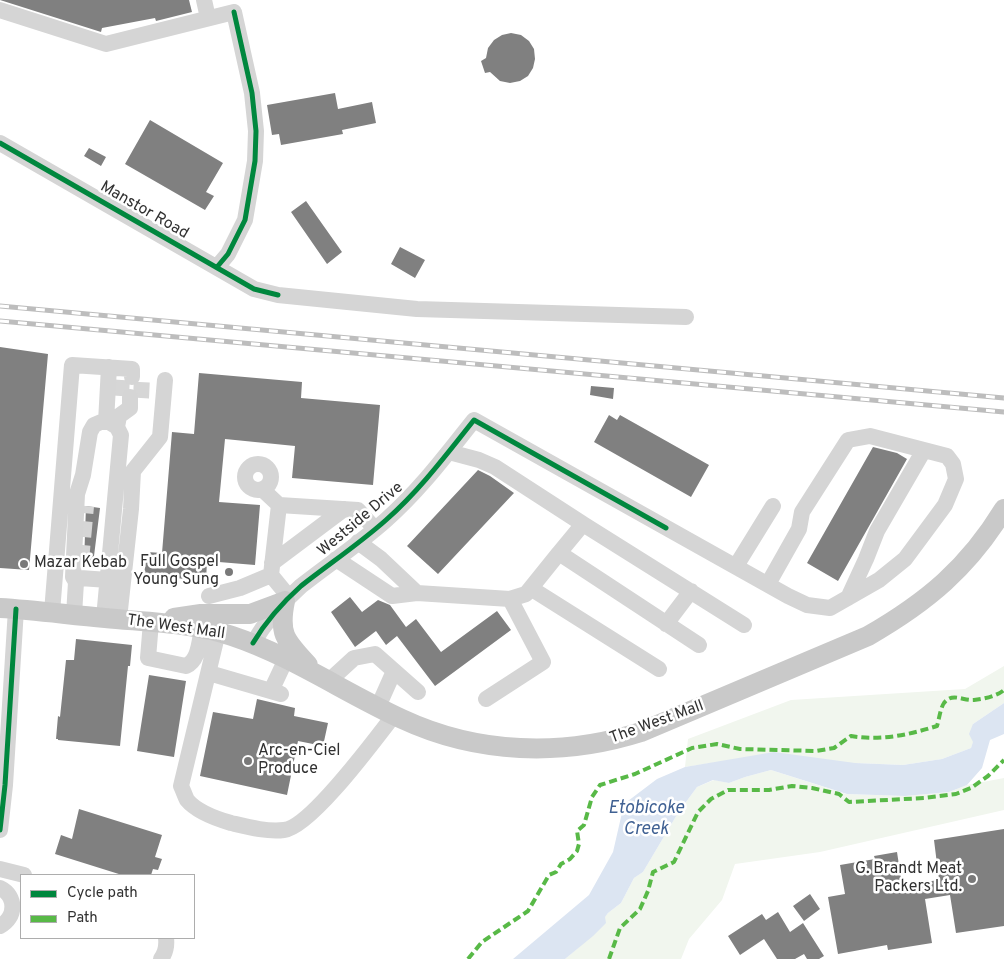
<!DOCTYPE html>
<html>
<head>
<meta charset="utf-8">
<style>
	body { margin:0 }
	#map { position:relative; width:1004px; height:959px; overflow:hidden; background:#fff; font-family:Overpass,sans-serif }
	canvas { display:block }
	.legend { position:absolute; left:20px; top:874px; width:175px; height:65px; box-sizing:border-box; background:#fff; border:1px solid #adadad; margin:0; padding:6px 9px; list-style:none; font-size:15px; color:#313131 }
	.legend li { display:flex; align-items:center; gap:10px; height:25px }
	.legend b { width:25px; border:1px solid #adadad }
</style>
</head>
<body>
<div id="map">
<canvas width="1004" height="959"></canvas>
<ul class="legend">
<li><b style="height:6px;background:#00873e"></b>Cycle path</li>
<li><b style="height:6px;background:#58b947"></b>Path</li>
</ul>
</div>
<script>
const ctx = document.querySelector('canvas').getContext('2d');
ctx.lineJoin = 'round';
function paint(path, color) { ctx.fillStyle = color; ctx.fill(path, 'evenodd'); }
function trace(path, color, width, dash) { ctx.strokeStyle = color; ctx.lineWidth = width; ctx.lineCap = dash ? 'butt' : 'round'; ctx.setLineDash(dash || []); ctx.stroke(path); }
function label(font, color, halo, rows, align = 'center') {
  ctx.font = font + ' Overpass,sans-serif'; ctx.lineWidth = 5; ctx.setLineDash([]); ctx.textBaseline = 'middle'; ctx.strokeStyle = halo; ctx.fillStyle = color; for (const [text, x, y, turn = 0] of rows) {
    ctx.save(); ctx.translate(x, y); ctx.rotate((+turn || 0) * Math.PI / 180); ctx.textAlign = isNaN(turn) ? turn : align; if (halo) ctx.strokeText(text, 0, 0); ctx.fillText(text, 0, 0); ctx.restore();
  }
}
paint(new Path2D(`
	M1004,666V703L973,724V743L971,748L942,759L903,765L855,763L718,762L685,767L688,739L791,700L965,689Z
	M771,770L846,794L905,796L949,792L967,785L1004,778V810L820,852L735,864L722,900L689,939L681,959H565L578,948L608,913L621,903L634,878L643,872L678,813L697,787L714,780L729,783L745,777Z`), '#f1f6ee');
paint(new Path2D(`
	M1004,703V734L990,740L982,768L967,785L949,792L905,796L847,794L771,770L745,777L729,783L713,780L697,787L678,813L643,872L634,878L621,903L608,913L605,917L606,923L593,936L565,959H513L589,895L613,852L624,804L657,779L685,767L774,752L855,763L903,765L942,759L971,748L973,742L969,734L973,724Z`), '#dce5f2');
paint(new Path2D(`
	M0,0H189L192,12L156,21L155,18L102,28L101,32Z
	M511,33L521,35L529,41L534,49L535,59L533,68L528,76L520,81L510,83L500,81L490,72L485,73L481,61L486,58L488,48L494,40L502,35Z
	M335,93L338,109L372,102L376,123L342,130L343,134L281,145L279,134L272,135L267,105Z
	M150,120L223,163L206,192L214,196L205,210L125,164Z
	M89,148L106,157L101,166L84,156Z
	M306,201L342,252L327,264L291,212Z
	M400,247L425,260L415,278L391,264Z
	M0,347L48,354L29,570L0,568Z
	M199,373L302,382L301,398L380,405L373,485L292,478L295,446L225,439L219,502L260,505L255,565L207,561L206,581L144,575L147,552L162,553L172,432L194,434Z
	M591,386L614,388L613,399L590,395Z
	M609,415L617,420L620,415L709,465L691,497L594,442Z
	M873,447L897,453L907,459L838,581L807,563Z
	M478,470L490,476L514,493L438,574L407,546Z
	M86,506L100,508L93,564L84,563Z
	M350,597L362,612L378,600L390,605L406,627L416,619L441,652L497,611L511,630L435,686L397,636L386,645L376,631L355,647L331,612Z
	M76,639L132,645L130,666H128L120,746L58,740V739H56L58,716L60,717L66,660H74Z
	M149,675L186,681L174,757L137,751Z
	M257,699L295,708L294,716L328,723L323,746L298,741L287,795L200,776L213,712L253,719Z
	M79,809L162,835L155,857L162,859L158,870L153,869L151,875H122L55,854L61,835L72,839Z
	M1004,829V926L956,933L950,895L925,899L932,943L888,950L887,945L838,954L828,897L845,894L840,865L875,859L874,856L897,852L902,885L939,880L934,840Z
	M810,894L820,909L804,921L793,906Z
	M778,912L790,932L803,923L824,956L819,959H807L804,954L795,959H777L764,939L740,955L728,936L762,914L766,920Z`), '#808080');
trace(new Path2D(`
	M121,396L122,376
	M141,398L142,377
	M81,561L86,506`), '#d6d6d6', 16, [16, 8]);
trace(new Path2D(`
	M204,0L208,18
	M0,10L106,44L234,12
	M0,143L254,289L278,295L417,309L686,317
	M217,267L228,254L245,220L255,161L256,131L252,93L234,12
	M106,422L109,367
	M117,427L119,416L130,408V397
	M449,452L479,460L495,467L583,524
	M245 477a13 13 0 1 1 26 0a13 13 0 1 1-26 0Z
	M263,490L279,505L358,510L375,529
	M279,505L271,575L289,597
	M559,553L583,524L744,625
	M336,559L392,596L417,593L381,559L358,542
	M272,563L344,509
	M736,566L773,506
	M80,578L108,580
	M532,589L659,669
	M417,593L510,599L543,662L486,699
	M209,596L240,588L271,575
	M848,598L866,559L877,531L924,450
	M510,599L526,594L559,553L699,645
	M52,612L72,365L132,369V377
	M74,615L76,582L73,577L77,494L83,475L90,432L94,425L101,422H109L117,427L121,435L104,618
	M119,619L131,509L133,471L160,437L165,380
	M151,622L148,658L186,666C199,660 199,642 202,629
	M666,624L691,591
	M218,632L181,786C183,790 185,796 187,800C197,812 217,819 231,823C248,827 267,832 284,830C311,827 376,738 394,715
	M253,643C266,621 282,603 301,586C329,564 359,544 386,520C420,490 446,455 474,420L788,596L807,605L830,608L879,580L905,559L945,505L956,479L953,464L947,456L870,436L848,440L802,512L799,529L768,584
	M209,673L281,694
	M330,680L354,658L375,654L418,692
	M271,691L286,659
	M378,707L394,671
	M0,830L5,785L16,609
	M0,869L24,875
	M0,888C17,896 16,918 0,926
	M161,959C166,952 167,946 166,938`), '#d5d5d5', 16);
trace(new Path2D(`
	M285,601C278,635 286,641 308,665
	M0,608C35,610 70,615 105,618C145,622 194,623 232,636C292,656 345,693 402,719C477,754 562,757 641,732L868,636C927,602 968,568 1004,509
	M174,618L201,614H250L285,601`), '#c9c9c9', 20);
const rail = new Path2D(`
	M0,306L1004,398
	M0,321L1004,412`);
trace(rail, '#bdbdbd', 5);
trace(rail, '#fff', 3, [9]);
trace(new Path2D(`
	M468,959L482,942L528,911L549,875L556,872L561,864L570,859L577,851L579,844L577,831L584,825L592,797L600,785L635,774L692,748L717,744L740,749L816,751L834,748L851,736C881,741 908,735 937,726C939,720 940,709 944,703C952,692 963,701 974,700C984,699 997,696 1004,690
	M609,959L620,928L640,909L648,891L653,872L674,862L698,812L711,799L728,790H769L792,786L812,788L839,794L849,802L924,798L956,794L971,788L988,776L1004,760`), '#58b947', 4, [8, 4]);
trace(new Path2D(`
	M0,143L254,289L278,295
	M217,267L228,254L245,220L255,161L256,131L252,93L234,12
	M253,643C266,621 282,603 301,586C329,564 359,544 386,520C420,490 446,455 474,420L666,528
	M0,830L5,785L16,609`), '#00873e', 5);
for (const [x, y, r, color] of [
	[24,564,5,"#797979"],
	[229,572,5,"#797979"],
	[248,761,5,"#797979"],
	[972,879,5,"#797979"]
]) { const dot = new Path2D(); dot.arc(x, y, r, 0, 2 * Math.PI); ctx.fillStyle = color; ctx.fill(dot); trace(dot, '#fff', 2); }
label('16px', '#313131', '#fff', [
	["Manstor Road",144,211,30],
	["Westside Drive",361,520,-40],
	["The West Mall",176,628,8],
	["The West Mall",657,723,-20]
]);
label('16px', '#313131', '#fff', [
	["Full Gospel",219,563],
	["Young Sung",219,581],
	["Mazar Kebab",34,564,"left"],
	["Arc-en-Ciel",258,752,"left"],
	["Produce",258,770,"left"],
	["G. Brandt Meat",962,870],
	["Packers Ltd.",962,888]
], 'right');
label('italic 18px', '#406193', '#fff', [
	["Etobicoke",646,809],
	["Creek",646,830]
]);
</script>
</body>
</html>
